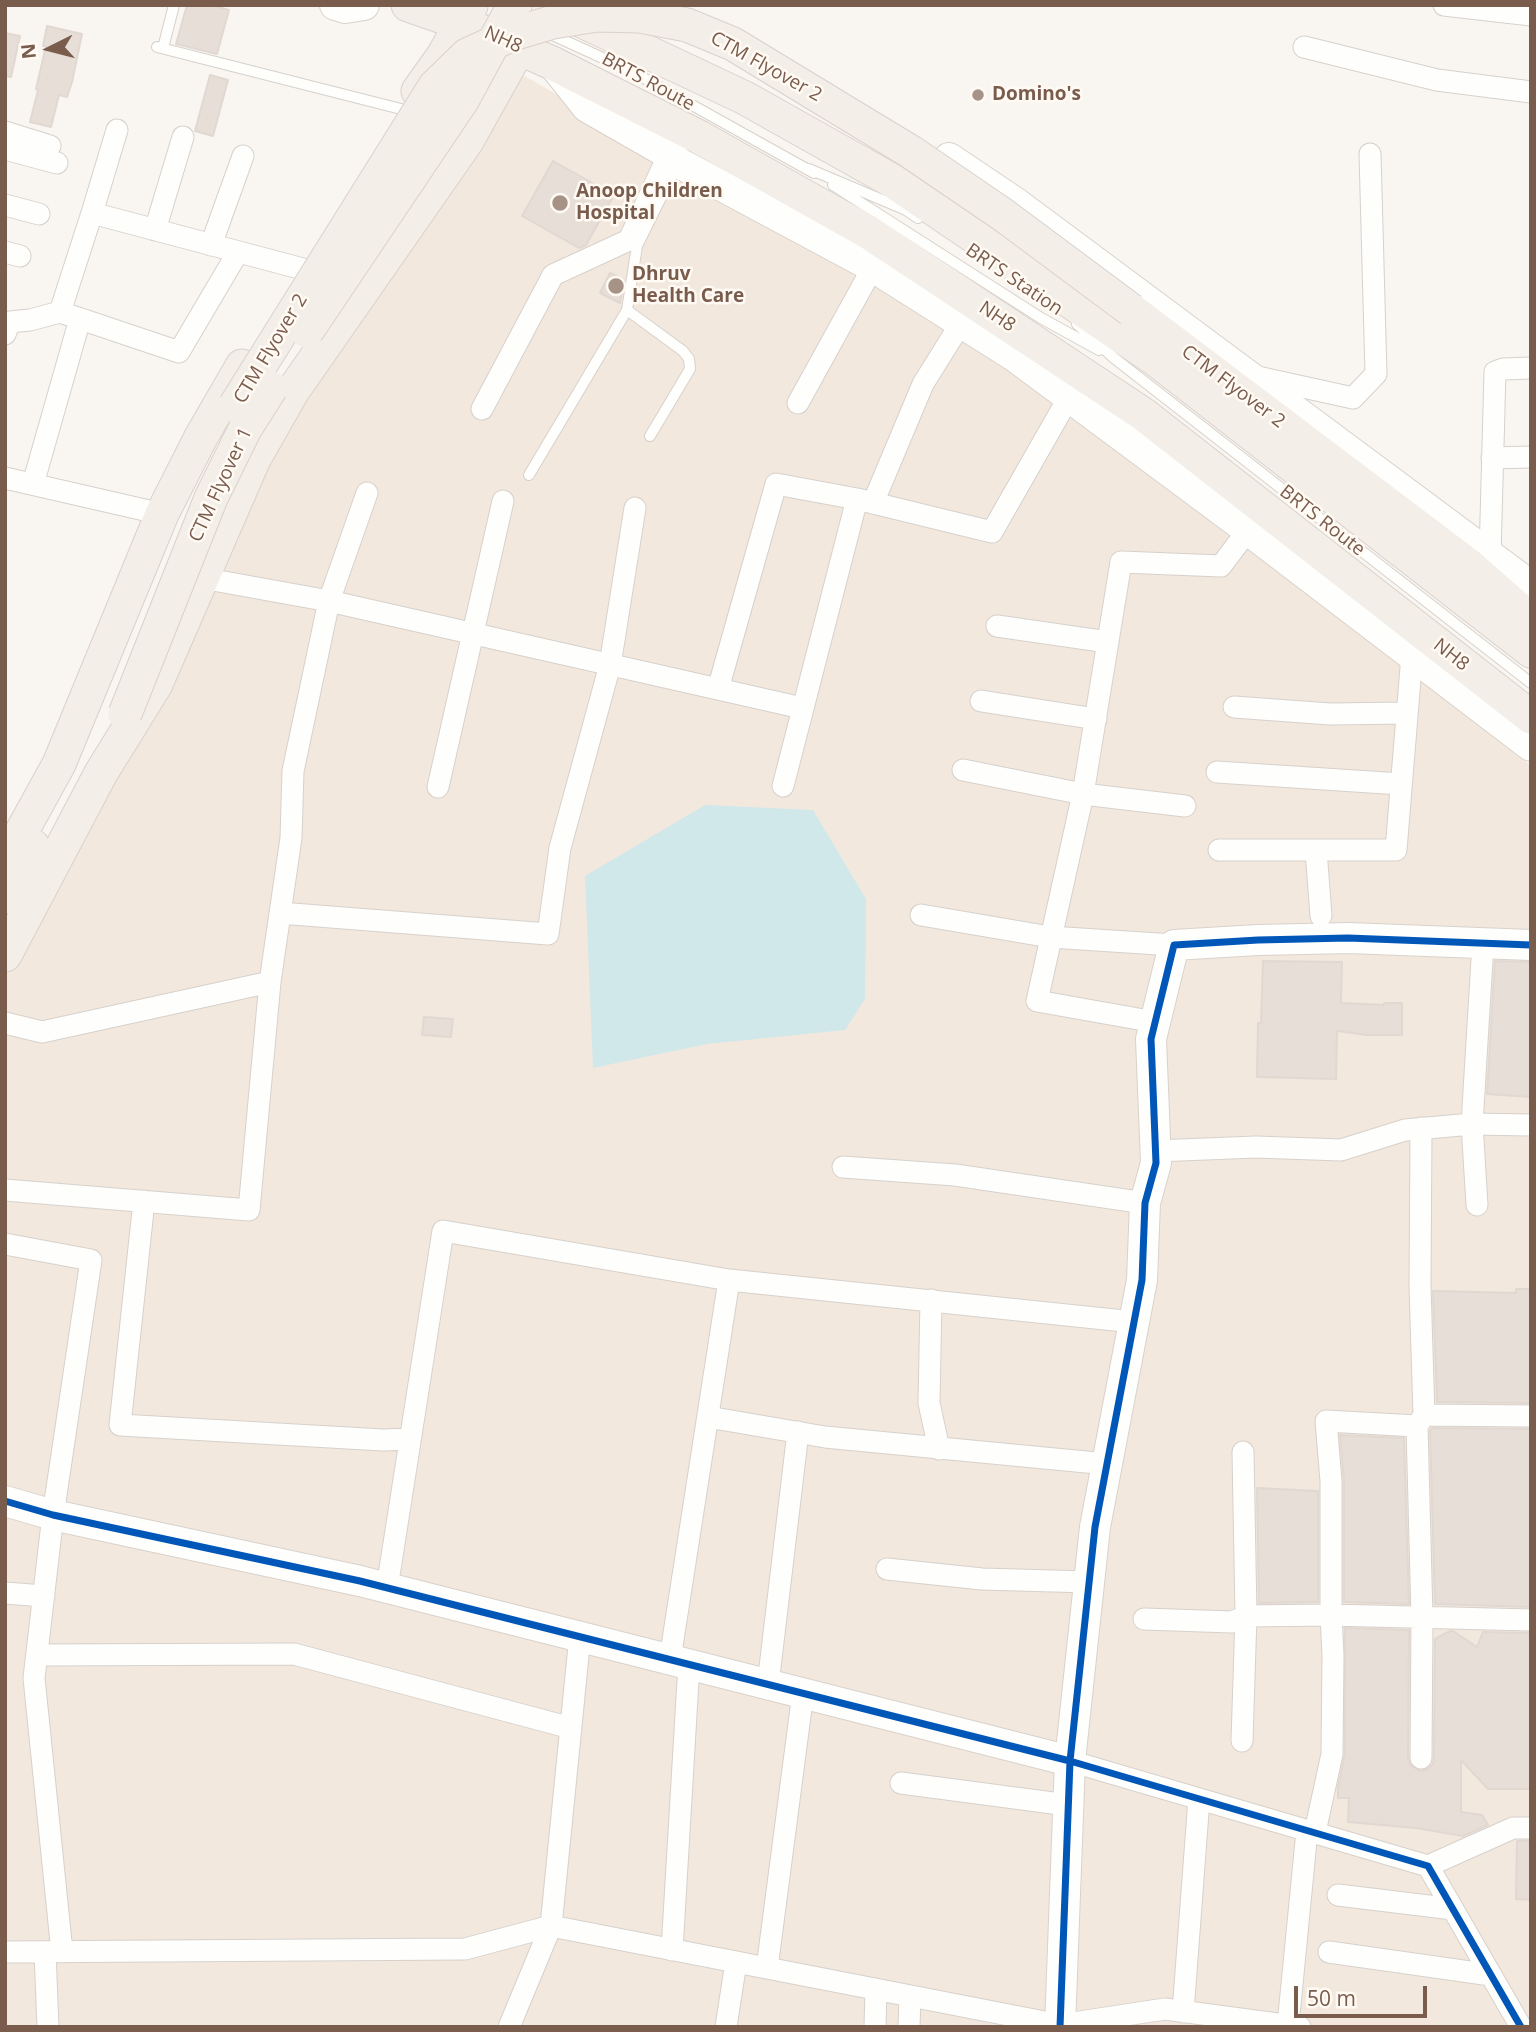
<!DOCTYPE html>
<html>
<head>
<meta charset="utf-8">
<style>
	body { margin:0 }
	#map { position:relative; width:1536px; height:2032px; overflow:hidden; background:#f9f5f0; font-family:"Open Sans",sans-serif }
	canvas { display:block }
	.frame { position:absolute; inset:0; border:7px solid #7a5c4d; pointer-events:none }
	.north { position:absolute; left:14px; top:14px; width:70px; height:70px; -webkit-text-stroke:5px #fffaf3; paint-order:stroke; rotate:264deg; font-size:19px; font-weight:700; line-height:28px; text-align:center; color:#7a5c4d }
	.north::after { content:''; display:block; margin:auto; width:24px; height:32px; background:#7a5c4d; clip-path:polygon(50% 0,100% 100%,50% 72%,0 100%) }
	.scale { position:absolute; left:1294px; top:1986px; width:133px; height:32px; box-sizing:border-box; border:4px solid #7a5c4d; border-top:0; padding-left:9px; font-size:21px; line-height:24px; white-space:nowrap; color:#7a5c4d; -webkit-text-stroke:5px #fffaf3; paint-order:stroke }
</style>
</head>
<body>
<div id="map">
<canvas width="1536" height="2032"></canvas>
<div class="frame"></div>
<div class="north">N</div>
<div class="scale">50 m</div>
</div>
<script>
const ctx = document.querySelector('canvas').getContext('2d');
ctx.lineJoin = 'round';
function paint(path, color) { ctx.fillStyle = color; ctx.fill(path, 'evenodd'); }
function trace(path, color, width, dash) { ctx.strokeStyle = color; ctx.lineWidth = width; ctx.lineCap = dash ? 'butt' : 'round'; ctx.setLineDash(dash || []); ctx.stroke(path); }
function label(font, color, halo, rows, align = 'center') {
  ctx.font = font + ' "Open Sans",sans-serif'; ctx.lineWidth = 5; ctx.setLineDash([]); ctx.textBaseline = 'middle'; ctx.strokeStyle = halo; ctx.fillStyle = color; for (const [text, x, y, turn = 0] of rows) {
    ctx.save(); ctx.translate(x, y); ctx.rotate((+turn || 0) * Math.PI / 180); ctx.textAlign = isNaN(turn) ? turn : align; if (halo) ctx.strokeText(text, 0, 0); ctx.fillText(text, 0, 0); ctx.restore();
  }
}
paint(new Path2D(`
	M512,69L663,155L1005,360L1531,766V2027H5V937L258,458Z`), '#f2e8de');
paint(new Path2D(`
	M705,805L813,810L866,899L865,999L845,1030L707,1044L593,1068L585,876Z`), '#d0e8ea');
const building = new Path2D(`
	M187,5H211L229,10L217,54L176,44Z
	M47,26L82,34L72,82L67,97L59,95L51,127L30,122L38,90L36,89L46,46H43Z
	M5,33L20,36L11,77L5,76Z
	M210,75L228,80L213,136L195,131Z
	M553,161L614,195L586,245L579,248L522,216Z
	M610,273L624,280L620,303L600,293Z
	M1263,961L1342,962L1341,1003L1384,1005V1003H1402V1035H1367L1337,1031L1336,1079L1257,1077L1258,1023H1261Z
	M1495,961L1531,962V1097L1487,1094Z
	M424,1017L453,1019L451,1037L422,1035Z
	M1516,1289H1531V1403L1437,1402L1433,1291L1516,1293Z
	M1432,1428L1531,1429V1607L1435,1604L1430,1431Z
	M1340,1435L1404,1438L1409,1604L1344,1602V1481Z
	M1257,1488L1318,1491V1602L1259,1603Z
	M1345,1628L1409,1630L1408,1758L1410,1765L1420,1771L1428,1769L1433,1764L1434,1758L1435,1639L1450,1631H1453L1477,1647L1483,1632L1531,1633V1789H1488L1461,1760V1812L1482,1815L1488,1825L1463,1836L1416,1828L1348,1822L1349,1798H1338V1787L1345,1754Z
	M1517,1841H1531V1900L1516,1899Z`);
paint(building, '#e6ded7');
trace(building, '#e2d8d2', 2);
const lane = new Path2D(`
	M546,32L631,71L814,173
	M157,47L405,110
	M163,48L174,5
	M809,169L906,210L918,218
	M833,185L1041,318L1099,350
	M627,310L683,351L689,359L690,369L650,436
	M1077,324L1114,358L1531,683
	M529,475L627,310L637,246L677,165`);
const street = new Path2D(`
	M1444,5L1531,15
	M1304,47L1437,80L1531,92
	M5,132L50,146
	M5,149L57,163
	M5,205L39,214
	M92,213L117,130
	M155,230L183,137
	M211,245L243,156
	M5,252L20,256
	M238,252L179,352L60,312L92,213L303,269
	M5,334L10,322L30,320L60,312
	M1253,376L1353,398L1376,374L1370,154
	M798,403L873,267
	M482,409L553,275L629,240L669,154
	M1492,458L1531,457
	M5,478L162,514
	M33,484L80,319
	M873,503L923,384L961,323
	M1490,556L1495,372L1503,369L1531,368
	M202,578L329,601L718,689L776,484L857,499
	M997,626L1108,642
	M718,689L802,708
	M981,701L1096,719
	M1234,707L1330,714L1407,713
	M963,770L1083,794L1185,806
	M1217,772L1401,784
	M783,786L857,499L992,532L1069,397
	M438,787L503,501
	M1219,850H1316
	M280,913L548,934L560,848L610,665L635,508
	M921,915L1050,937L1174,945
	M1321,916L1316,850H1396L1412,655
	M1155,1022L1037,1001L1083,794L1121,562L1221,566L1248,530
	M5,1023L42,1032L270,982L291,838L293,771L329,601L367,493
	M1421,1128L1420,1287L1424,1415
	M1155,1151L1256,1147L1341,1150L1405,1130L1472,1124L1531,1125
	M843,1167L955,1175L1145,1203
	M5,1190L249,1210L270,982
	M144,1201L120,1425L383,1440L410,1439
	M1477,1205L1472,1124L1483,943
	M5,1244L91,1260L53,1515L34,1678L62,1952
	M931,1300L929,1403L939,1449
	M708,1417L825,1437L1107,1464
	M887,1569L982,1579L1089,1582
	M387,1588L443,1231L729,1280
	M5,1593L44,1596
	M1144,1619L1232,1622L1246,1616L1331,1615L1531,1620
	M37,1655L294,1654L571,1728
	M670,1659L729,1280L1134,1322
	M768,1684L798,1432
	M1242,1741L1246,1616L1243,1452
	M1421,1758L1422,1617L1417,1426L1424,1415L1531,1416
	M1070,1761L1428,1866L1521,2027
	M901,1783L1068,1805
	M1315,1832L1332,1754L1333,1656L1331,1615V1481L1326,1421L1417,1426
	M1428,1866L1513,1828H1531
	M1338,1895L1453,1909
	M672,1950L689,1664
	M5,1952L465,1949L551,1926L1060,2025L1165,2009L1300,2027
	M45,1952L48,2027
	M1329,1952L1491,1975
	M767,1968L803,1693
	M1183,2012L1199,1799
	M1288,2025L1307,1831
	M509,2027L551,1926L580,1636
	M726,2027L736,1962
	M875,2027L876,1989
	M909,2027L910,1996`);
const secondary = new Path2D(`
	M335,5L345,8L364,5
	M552,63L587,107L669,154L679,163L873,267L1014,356L1248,530L1531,746
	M949,158L1016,203L1531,586
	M5,1501L53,1515L360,1581L1070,1761
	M1060,2027L1070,1761L1095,1527L1142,1280L1145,1203L1156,1163L1151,1039L1174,945L1258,940L1348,938L1531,945`);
const primary = new Path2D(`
	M408,5L474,28L552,63L699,137L868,232L1143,414L1531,717
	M548,5L745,98L891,180L1155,359L1531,651
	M418,91L443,56L471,6
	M1131,310L1471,567L1531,620
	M5,862L59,764L162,514L201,437L242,366
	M5,897L33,846
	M5,955L101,773L156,684L254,459L292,392L467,141L529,30`);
trace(lane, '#d7d1cb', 12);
trace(street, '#d7d1cb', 23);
trace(secondary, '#d9d2cb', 32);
trace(primary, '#dad1cc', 35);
trace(lane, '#fefefd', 10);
trace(street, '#fefefd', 21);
trace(secondary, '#fefefd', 30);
trace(primary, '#f3eee8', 33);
const primaryBridge = new Path2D(`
	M307,331L463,99L514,5
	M235,406L435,86L467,55L513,34L553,22L597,15L640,16L687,25L733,44L911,152L1002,214L1131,310
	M125,714L211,498L245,429L271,388`);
trace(primaryBridge, '#dad1cc', 35, []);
trace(primaryBridge, '#f3eee8', 33);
trace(new Path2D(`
	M5,1501L53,1515L360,1581L1070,1761L1428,1866L1521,2027
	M1060,2027L1070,1761L1095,1527L1142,1280L1145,1203L1156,1163L1151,1039L1174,945L1258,940L1348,938L1531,945`), '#0057b8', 7);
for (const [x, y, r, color] of [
	[978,95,7,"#a69286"],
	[560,203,9,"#a69286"],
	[616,286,9,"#a69286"]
]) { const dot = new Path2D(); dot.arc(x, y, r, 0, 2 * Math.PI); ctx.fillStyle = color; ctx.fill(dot); trace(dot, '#fffaf3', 2.5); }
label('19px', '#7a5c4d', '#fffaf3', [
	["NH8",503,40,24],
	["CTM Flyover 2",766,67,29],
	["BRTS Route",648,82,28],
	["BRTS Station",1014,280,34],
	["NH8",997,317,33],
	["CTM Flyover 2",271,349,-59],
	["CTM Flyover 2",1233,387,37],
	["CTM Flyover 1",221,485,-65],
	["BRTS Route",1322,521,38],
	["NH8",1451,655,38]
]);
label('bold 19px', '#7a5c4d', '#fffaf3', [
	["Domino's",992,95],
	["Anoop Children",576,192],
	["Hospital",576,214],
	["Dhruv",632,275],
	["Health Care",632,297]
], 'left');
</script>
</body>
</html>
